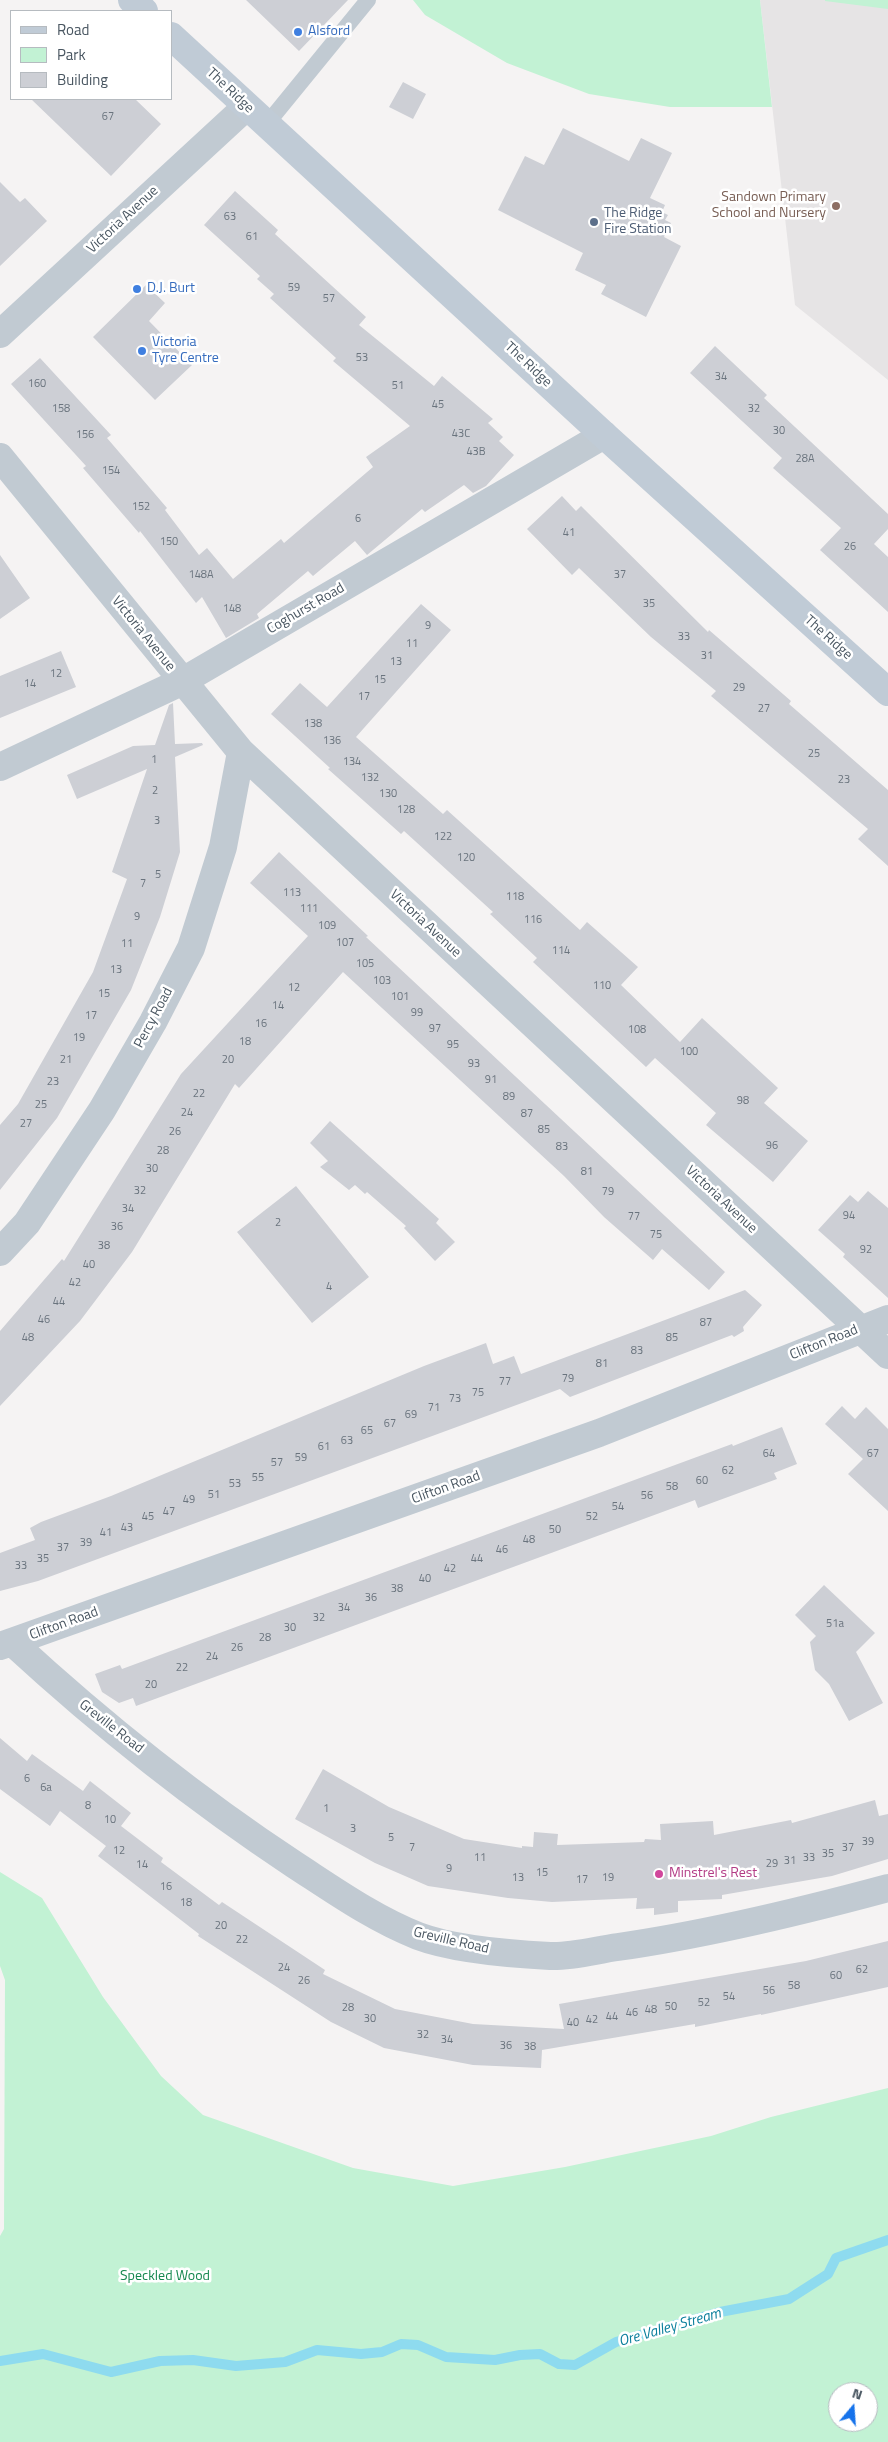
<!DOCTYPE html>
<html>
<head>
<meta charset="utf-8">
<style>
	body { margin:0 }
	#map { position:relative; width:888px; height:2442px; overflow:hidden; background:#f5f3f3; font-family:"Titillium Web",sans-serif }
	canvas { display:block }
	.legend { position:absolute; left:10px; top:10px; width:162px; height:90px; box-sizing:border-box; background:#fff; border:1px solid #b6bbc0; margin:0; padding:6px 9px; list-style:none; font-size:15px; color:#495661 }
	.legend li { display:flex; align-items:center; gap:10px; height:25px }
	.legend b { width:25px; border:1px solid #b6bbc0 }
	.north { position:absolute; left:828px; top:2382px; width:50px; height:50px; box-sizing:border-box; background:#fff; border:1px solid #b6bbc0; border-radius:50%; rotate:18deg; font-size:14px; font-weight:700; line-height:20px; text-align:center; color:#495661 }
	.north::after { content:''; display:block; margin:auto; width:18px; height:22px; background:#1673eb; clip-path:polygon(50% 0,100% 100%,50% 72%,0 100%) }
</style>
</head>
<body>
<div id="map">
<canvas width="888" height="2442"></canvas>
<ul class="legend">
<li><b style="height:6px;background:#c0cbd6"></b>Road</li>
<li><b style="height:14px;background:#c2f2d4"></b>Park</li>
<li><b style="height:14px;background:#cdcfd5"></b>Building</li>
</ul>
<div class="north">N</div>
</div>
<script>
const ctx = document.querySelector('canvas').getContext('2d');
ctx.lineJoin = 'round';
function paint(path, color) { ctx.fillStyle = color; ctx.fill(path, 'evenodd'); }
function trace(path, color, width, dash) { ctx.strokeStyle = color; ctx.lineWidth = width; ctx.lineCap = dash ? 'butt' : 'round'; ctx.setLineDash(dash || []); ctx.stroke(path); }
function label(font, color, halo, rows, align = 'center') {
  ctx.font = font + ' "Titillium Web",sans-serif'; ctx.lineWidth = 5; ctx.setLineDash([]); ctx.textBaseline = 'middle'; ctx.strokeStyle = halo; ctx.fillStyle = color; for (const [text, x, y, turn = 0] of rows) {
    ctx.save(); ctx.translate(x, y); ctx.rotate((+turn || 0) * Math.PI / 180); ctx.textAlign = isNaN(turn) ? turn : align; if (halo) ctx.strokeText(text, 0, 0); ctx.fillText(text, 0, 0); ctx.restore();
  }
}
paint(new Path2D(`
	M760,0H888V380L795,305Z`), '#e6e4e5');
paint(new Path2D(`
	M413,0H760L772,107H670L589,94L507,63L425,15Z
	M825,0H888V9L825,1Z
	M0,1872L42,1898L103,1997L161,2076L203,2115L353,2168L453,2186L565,2167L711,2136L771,2117L888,2088V2442H0V2236L4,2229L5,1980L0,1966ZM838,2392H868V2422H838Z`), '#c2f2d4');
trace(new Path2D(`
	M0,2361L43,2354L111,2372L160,2361L193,2360L236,2366L285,2362L317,2350L361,2354L382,2352L401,2344L418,2345L446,2357L495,2360L520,2355L540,2354L559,2364L575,2365L616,2342L720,2312L789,2299L828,2274L836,2258L888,2240`), '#8edbef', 10);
paint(new Path2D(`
	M246,0H348L299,51Z
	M403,82L426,94L413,119L389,107Z
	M31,99H135L161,124L111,176Z
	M563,128L629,161L641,138L672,153L650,198L665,205L662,212L668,215L665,220L671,223L664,237L681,246L646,317L601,294L606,285L575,270L583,253L498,210L525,156L544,165Z
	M0,182L20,202L25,198L47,221L0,266Z
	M235,191L278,230L275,234L366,317L359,325L434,386L442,376L493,419L488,423L503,437L499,441L514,455L486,486L473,493L464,485L425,512L422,509L367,555L355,541L313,576L308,571L257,614L259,618L226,638L202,597L196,603L140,531L139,533L83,468L86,466L11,384L40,358L111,435L107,438L167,508L165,510L199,555L207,548L233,579L281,539L284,543L373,467L366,457L410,426L333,361L336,358L270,298L274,294L257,279L260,276L204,225Z
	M146,285L165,303L149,321L192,365L155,400L93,337Z
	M715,346L767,395L764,398L888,514V529L874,544L888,557V612L820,550L841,528L773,468L782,458L690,373Z
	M562,496L576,511L581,506L708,632L709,630L791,701L789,704L888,790V866L858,839L868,829L711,696L716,691L651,637L579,568L572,575L527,529Z
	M0,555L30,598L0,619Z
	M421,604L451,630L356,737L443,814L447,810L580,930L587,922L638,967L621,985L680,1042L702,1018L778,1088L764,1103L808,1141L773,1182L706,1125L716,1113L655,1058L646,1067L533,962L537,958L490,914L493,912L404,831L401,834L328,769L330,768L271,714L300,683L327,707Z
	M61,651L76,687L0,718V676Z
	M173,703L175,744L202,743L203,745L175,757L180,852L160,917L131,990L57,1118L0,1190V1125L18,1104L93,972L127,879L112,872L147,769L77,799L67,775L133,746L155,745L169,705Z
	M279,852L368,936L366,937L725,1272L709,1290L662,1249L653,1260L604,1217L564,1176L343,972L239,1088L235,1084L132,1252L80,1321L0,1406V1331L62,1259L64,1261L181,1074L308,936L250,883Z
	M330,1121L439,1219L436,1223L455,1242L435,1261L404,1228L406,1226L367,1192L365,1194L355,1185L349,1190L320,1167L328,1161L310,1143Z
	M296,1186L369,1277L312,1323L237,1232Z
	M868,1191L888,1208V1298L843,1257L845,1254L818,1230L850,1195L858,1202Z
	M745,1290L762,1305L743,1327L744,1331L734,1337L732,1335L570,1397L560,1389L38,1581L0,1591V1553L35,1540L30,1528L41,1522L111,1496L424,1366L486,1343L493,1364L514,1356L521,1374Z
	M842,1406L855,1419L866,1407L888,1429V1511L848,1474L863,1459L825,1424Z
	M782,1427L797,1464L774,1473L777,1479L698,1508L695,1500L136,1706L133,1698L119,1703L102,1692L95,1674L120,1665L122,1669L732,1444L733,1446Z
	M824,1585L875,1633L856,1652L883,1703L849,1721L829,1684L815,1670L810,1642L816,1636L795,1615Z
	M0,1738L27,1761L32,1754L83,1791L90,1781L131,1813L121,1826L163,1858L161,1862L219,1905L222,1902L325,1970L323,1974L395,2009L473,2024L564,2029L559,2004L806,1961L888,1941V1987L761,2015V2014L695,2027V2024L542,2050L541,2068L473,2065L384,2048L331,2022L198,1936L199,1934L98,1856L106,1846L60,1811L50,1826L0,1789Z
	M323,1769L389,1807L464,1839L522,1848V1846L533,1847L534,1832L558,1834L557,1845L644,1842L645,1839L661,1840L660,1824L713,1821L714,1835L791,1820L792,1823L875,1800L879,1816L888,1814V1859L832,1876L722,1895V1899L678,1901V1912L654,1915V1908L636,1909L637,1898L552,1902L508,1898L428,1886L375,1863L295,1819Z`), '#cdcfd5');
trace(new Path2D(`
	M266,125L368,0`), '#c1cad2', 16);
trace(new Path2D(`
	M0,334L246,107
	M0,457L241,752L888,1355
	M0,767L181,682L604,435
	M0,1252L27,1223L102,1110L153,1022L191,948L223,847L241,752
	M12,1642C100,1723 195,1799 295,1865C335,1891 373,1918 418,1936C455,1950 511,1954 550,1956C572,1957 596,1950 618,1947C709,1934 799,1912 888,1888
	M0,1646L599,1433L888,1319`), '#c1cad2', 28);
trace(new Path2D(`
	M132,0L144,11
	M171,36L604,435L888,692`), '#c0cbd6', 28);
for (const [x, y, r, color] of [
	[298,32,5,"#3f7fe0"],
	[836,206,5,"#8d6e63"],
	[594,222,5,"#5c6f8a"],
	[137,289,5,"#3f7fe0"],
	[142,351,5,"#3f7fe0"],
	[659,1874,5,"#d1479c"]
]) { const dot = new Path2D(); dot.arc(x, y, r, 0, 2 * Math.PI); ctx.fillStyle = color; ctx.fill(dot); trace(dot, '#fff', 2); }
label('11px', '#6a747e', null, [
	["67",108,117],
	["63",230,217],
	["61",252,237],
	["59",294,288],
	["57",329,299],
	["53",362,358],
	["34",721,377],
	["160",37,384],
	["51",398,386],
	["45",438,405],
	["158",61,409],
	["32",754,409],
	["30",779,431],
	["43C",461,434],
	["156",85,435],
	["43B",476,452],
	["28A",805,459],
	["154",111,471],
	["152",141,507],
	["6",358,519],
	["41",569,533],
	["150",169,542],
	["26",850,547],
	["148A",201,575],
	["37",620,575],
	["35",649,604],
	["148",232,609],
	["9",428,626],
	["33",684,637],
	["11",412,644],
	["31",707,656],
	["13",396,662],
	["12",56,674],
	["15",380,680],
	["14",30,684],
	["29",739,688],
	["17",364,697],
	["27",764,709],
	["138",313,724],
	["136",332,741],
	["25",814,754],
	["1",154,760],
	["134",352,762],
	["132",370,778],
	["23",844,780],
	["2",155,791],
	["130",388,794],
	["128",406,810],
	["3",157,821],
	["122",443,837],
	["120",466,858],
	["5",158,875],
	["7",143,884],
	["113",292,893],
	["118",515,897],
	["111",309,909],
	["9",137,917],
	["116",533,920],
	["109",327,926],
	["107",345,943],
	["11",127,944],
	["114",561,951],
	["105",365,964],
	["13",116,970],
	["103",382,981],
	["110",602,986],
	["12",294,988],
	["15",104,994],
	["101",400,997],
	["14",278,1006],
	["99",417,1013],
	["17",91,1016],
	["16",261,1024],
	["97",435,1029],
	["108",637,1030],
	["19",79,1038],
	["18",245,1042],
	["95",453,1045],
	["100",689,1052],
	["21",66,1060],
	["20",228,1060],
	["93",474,1064],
	["91",491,1080],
	["23",53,1082],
	["22",199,1094],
	["89",509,1097],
	["98",743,1101],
	["25",41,1105],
	["24",187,1113],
	["87",527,1114],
	["27",26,1124],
	["85",544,1130],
	["26",175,1132],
	["96",772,1146],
	["83",562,1147],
	["28",163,1151],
	["30",152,1169],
	["81",587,1172],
	["32",140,1191],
	["79",608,1192],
	["34",128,1209],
	["94",849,1216],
	["77",634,1217],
	["2",278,1223],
	["36",117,1227],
	["75",656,1235],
	["38",104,1246],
	["92",866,1250],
	["40",89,1265],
	["42",75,1283],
	["4",329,1287],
	["44",59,1302],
	["46",44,1320],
	["87",706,1323],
	["48",28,1338],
	["85",672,1338],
	["83",637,1351],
	["81",602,1364],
	["79",568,1379],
	["77",505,1382],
	["75",478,1393],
	["73",455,1399],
	["71",434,1408],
	["69",411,1415],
	["67",390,1424],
	["65",367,1431],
	["63",347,1441],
	["61",324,1447],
	["64",769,1454],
	["67",873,1454],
	["59",301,1458],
	["57",277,1463],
	["62",728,1471],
	["55",258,1478],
	["60",702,1481],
	["53",235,1484],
	["58",672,1487],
	["51",214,1495],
	["56",647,1496],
	["49",189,1500],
	["54",618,1507],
	["47",169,1512],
	["45",148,1517],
	["52",592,1517],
	["43",127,1528],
	["50",555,1530],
	["41",106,1533],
	["48",529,1540],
	["39",86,1543],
	["37",63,1548],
	["46",502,1550],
	["35",43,1559],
	["44",477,1559],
	["33",21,1566],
	["42",450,1569],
	["40",425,1579],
	["38",397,1589],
	["36",371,1598],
	["34",344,1608],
	["32",319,1618],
	["51a",835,1624],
	["30",290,1628],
	["28",265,1638],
	["26",237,1648],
	["24",212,1657],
	["22",182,1668],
	["20",151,1685],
	["6",27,1779],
	["6a",46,1788],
	["8",88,1806],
	["1",326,1809],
	["10",110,1820],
	["3",353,1829],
	["5",391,1838],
	["39",868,1842],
	["7",412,1848],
	["37",848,1848],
	["12",119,1851],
	["35",828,1854],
	["11",480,1858],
	["33",809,1858],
	["31",790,1861],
	["29",772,1864],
	["14",142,1865],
	["9",449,1869],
	["15",542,1873],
	["13",518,1878],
	["19",608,1878],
	["17",582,1880],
	["16",166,1887],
	["18",186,1903],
	["20",221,1926],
	["22",242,1940],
	["24",284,1968],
	["62",862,1970],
	["60",836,1976],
	["26",304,1981],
	["58",794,1986],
	["56",769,1991],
	["54",729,1997],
	["52",704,2003],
	["50",671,2007],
	["28",348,2008],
	["48",651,2010],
	["46",632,2013],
	["44",612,2017],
	["30",370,2019],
	["42",592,2020],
	["40",573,2023],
	["32",423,2035],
	["34",447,2040],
	["36",506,2046],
	["38",530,2047]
]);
label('14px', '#366cbe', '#fff', [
	["Alsford",308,32],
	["D.J. Burt",147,289],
	["Victoria",152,343],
	["Tyre Centre",152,359]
], 'left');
label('14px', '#495661', '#fff', [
	["The Ridge",230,91,43],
	["Victoria Avenue",123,220,-43],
	["The Ridge",528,365,43],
	["Coghurst Road",306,609,-30],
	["Victoria Avenue",143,634,51],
	["The Ridge",828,638,42],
	["Victoria Avenue",425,924,43],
	["Percy Road",154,1018,-62],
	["Victoria Avenue",721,1200,43],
	["Clifton Road",824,1343,-22],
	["Clifton Road",446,1488,-20],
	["Clifton Road",64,1624,-20],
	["Greville Road",111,1727,38],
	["Greville Road",451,1941,13]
]);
label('14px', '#785e54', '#fff', [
	["Sandown Primary",826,198],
	["School and Nursery",826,214]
], 'right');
label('14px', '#4e5e75', '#fff', [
	["The Ridge",604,214],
	["Fire Station",604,230]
], 'left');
label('14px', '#b23c85', '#fff', [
	["Minstrel's Rest",669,1874]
], 'left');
label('14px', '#15874e', '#fff', [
	["Speckled Wood",165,2277]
]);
label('italic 15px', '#097e9c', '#fff', [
	["Ore Valley Stream",670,2328,-16]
]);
</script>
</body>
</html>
